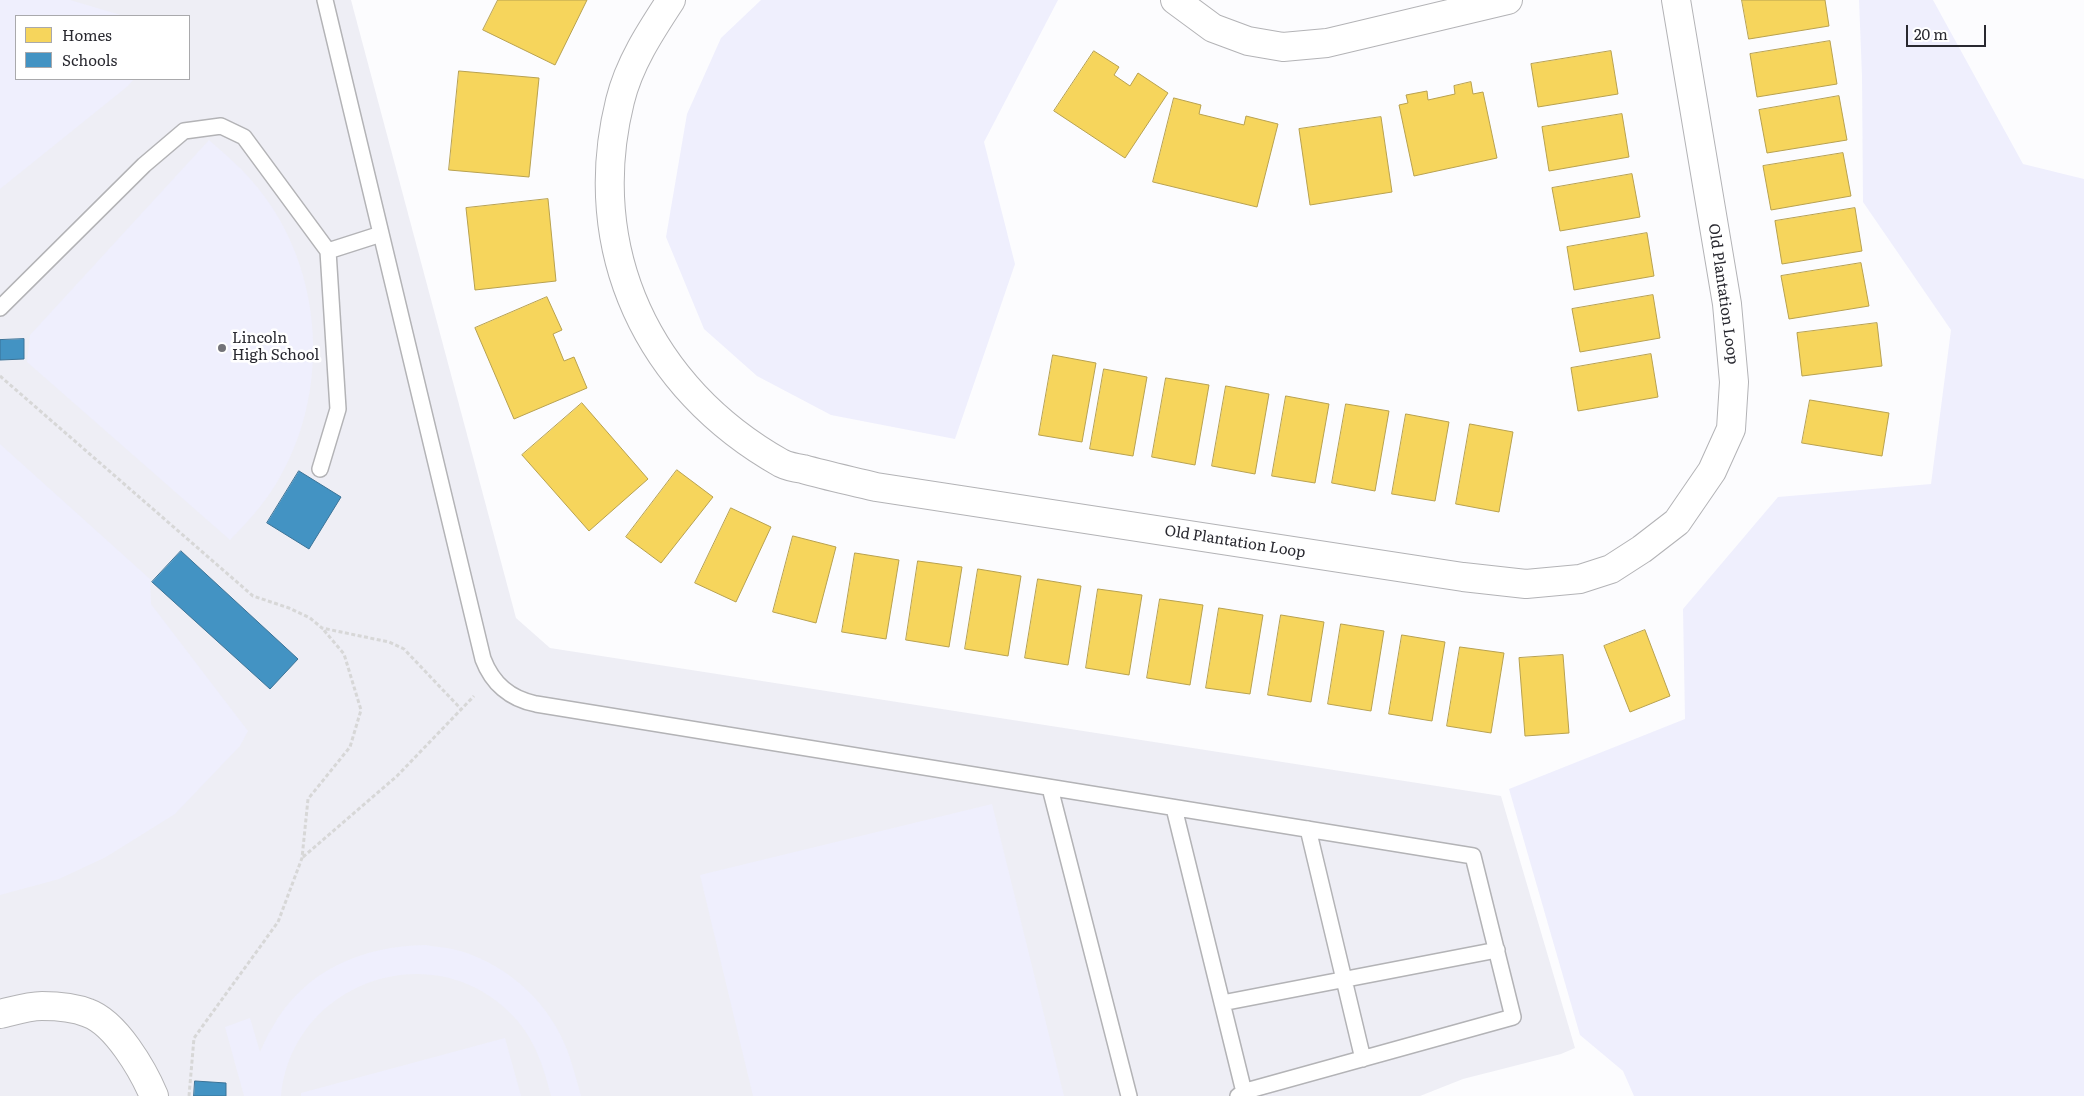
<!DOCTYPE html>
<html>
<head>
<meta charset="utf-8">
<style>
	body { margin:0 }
	#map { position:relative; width:2084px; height:1096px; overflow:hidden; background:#fcfcfe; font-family:Literata,serif }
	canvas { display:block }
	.legend { position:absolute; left:15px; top:15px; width:175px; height:65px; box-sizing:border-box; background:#fff; border:1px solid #a9a9ac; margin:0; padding:6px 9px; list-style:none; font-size:15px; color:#292930 }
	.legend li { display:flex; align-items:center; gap:10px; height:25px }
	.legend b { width:25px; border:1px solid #a9a9ac }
	.scale { position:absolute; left:1906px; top:25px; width:80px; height:22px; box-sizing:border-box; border:2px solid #292930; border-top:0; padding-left:6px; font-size:15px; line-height:18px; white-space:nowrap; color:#292930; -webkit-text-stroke:4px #fff; paint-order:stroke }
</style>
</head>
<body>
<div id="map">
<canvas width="2084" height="1096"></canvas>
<ul class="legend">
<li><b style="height:14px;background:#f6d55c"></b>Homes</li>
<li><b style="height:14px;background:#4393c3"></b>Schools</li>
</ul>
<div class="scale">20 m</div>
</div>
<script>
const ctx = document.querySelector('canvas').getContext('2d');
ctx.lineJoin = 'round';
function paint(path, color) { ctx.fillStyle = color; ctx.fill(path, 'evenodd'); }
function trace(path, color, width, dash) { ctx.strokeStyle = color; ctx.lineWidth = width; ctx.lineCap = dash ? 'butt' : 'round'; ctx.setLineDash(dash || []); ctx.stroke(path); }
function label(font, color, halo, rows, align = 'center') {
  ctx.font = font + ' Literata,serif'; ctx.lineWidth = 5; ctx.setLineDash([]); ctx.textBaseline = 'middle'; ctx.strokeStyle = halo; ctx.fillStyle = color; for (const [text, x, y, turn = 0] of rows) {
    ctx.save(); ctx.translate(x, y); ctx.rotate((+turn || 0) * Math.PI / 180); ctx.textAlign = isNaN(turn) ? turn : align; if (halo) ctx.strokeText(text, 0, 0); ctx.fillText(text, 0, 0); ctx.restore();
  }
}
paint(new Path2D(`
	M0,0H351L516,618L550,648L1501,796L1575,1048L1561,1054L1463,1079L1420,1096H0ZM16,16H189V79H16Z`), '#eeeef5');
paint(new Path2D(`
	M0,0H70L124,16H16V79H134L128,86L0,189Z
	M761,0H1058L984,142L1015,264L955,439L831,415L757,376L704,329L666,237L687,114L721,38Z
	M1859,0H1933L2023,164L2084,179V1096H1634L1623,1071L1580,1035L1509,789L1685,719L1683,609L1778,497L1931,484L1951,330L1863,202L1862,76Z
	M209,140C226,155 244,170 258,188C325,271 331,394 276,484C263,505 247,523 230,540L27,362L30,335Z
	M0,444L150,579L151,604L248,731L240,746L175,814L106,857L59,879L0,895Z
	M992,804L1064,1096H753L700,875Z
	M426,945C434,947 444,947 452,949C501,960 546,998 565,1045C572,1061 576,1079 581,1096H551C544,1068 535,1040 515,1018C436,931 292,981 281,1096H244L225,1027L250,1018L260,1052C264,1044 267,1035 272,1028C304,970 362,946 426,945Z
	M505,1038L521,1096H301V1093Z`), '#efeffd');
const homes = new Path2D(`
	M498,0H587L555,65L483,30Z
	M1742,0H1825L1829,26L1749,39Z
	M1830,41L1837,84L1757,97L1750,54Z
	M1094,51L1119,67L1114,75L1130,86L1138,73L1168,93L1125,158L1054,111Z
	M1611,51L1618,94L1538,107L1531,64Z
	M459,71L539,78L529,177L449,170Z
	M1471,82L1473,94L1483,92L1497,158L1414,176L1399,105L1408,103L1406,95L1427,91L1428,100L1455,94L1454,86Z
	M1839,96L1847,140L1767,153L1759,110Z
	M1174,98L1201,105L1199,114L1244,125L1246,116L1278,124L1257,207L1153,182Z
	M1622,114L1629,157L1549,171L1542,127Z
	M1381,117L1392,192L1310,205L1299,129Z
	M1843,153L1851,196L1771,210L1763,166Z
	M1632,174L1640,217L1560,231L1552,188Z
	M548,199L556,281L475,290L466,208Z
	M1855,208L1862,251L1782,264L1775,221Z
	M1647,233L1654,276L1574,290L1567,247Z
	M1861,263L1869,306L1789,319L1781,276Z
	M1653,295L1660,338L1580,352L1572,309Z
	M547,297L562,330L553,334L564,361L574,357L587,388L514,419L475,328Z
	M1877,323L1882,366L1802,376L1797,333Z
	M1651,354L1658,397L1578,411L1571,368Z
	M1053,355L1096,363L1082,442L1039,435Z
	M1104,369L1147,377L1133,456L1090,449Z
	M1166,378L1209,385L1195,465L1152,457Z
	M1226,386L1269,394L1255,474L1212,466Z
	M1286,396L1329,404L1315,483L1272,476Z
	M1810,400L1889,413L1882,456L1802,443Z
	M582,403L648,479L589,531L522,455Z
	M1346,404L1389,411L1375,491L1332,483Z
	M1406,414L1449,422L1435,501L1392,494Z
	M1470,424L1513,432L1499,512L1456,504Z
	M677,470L713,497L661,563L626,537Z
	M731,508L771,527L736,602L695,583Z
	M793,536L836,547L816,623L773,612Z
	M855,553L899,560L886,639L842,632Z
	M918,561L962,567L949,647L906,640Z
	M978,569L1021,576L1008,656L965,649Z
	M1038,579L1081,586L1068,665L1025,658Z
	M1098,589L1142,595L1129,675L1086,668Z
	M1160,599L1203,605L1190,685L1147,678Z
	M1219,608L1263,615L1250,694L1206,688Z
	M1281,615L1324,622L1311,702L1268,695Z
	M1341,624L1384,631L1371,711L1328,704Z
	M1645,630L1670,696L1630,712L1604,646Z
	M1402,635L1445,642L1432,721L1389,714Z
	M1460,647L1504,653L1491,733L1447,726Z
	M1563,655L1569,733L1525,736L1519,658Z`);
paint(homes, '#f6d55c');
trace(homes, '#b8a14f', 1);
const schools = new Path2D(`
	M24,339V359L0,360V340Z
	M299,471L341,497L309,549L267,523Z
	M181,551L298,659L270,689L152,582Z
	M195,1081L226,1083V1096H194Z`);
paint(schools, '#4393c3');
trace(schools, '#3b7397', 1);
const service = new Path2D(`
	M325,0L483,659C492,683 510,699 536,704L1473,856L1513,1017L1246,1091L1238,1096
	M0,308L144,165L184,131L221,126L244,137L328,251L381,234
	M320,469L338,409L328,251
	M1050,788L1129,1096
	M1174,808L1244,1092
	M1308,829L1363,1059
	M1222,1003L1497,950`);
const minor = new Path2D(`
	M671,0C650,32 629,64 620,101C583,250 648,388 781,463C787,466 796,468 803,469C827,476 852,481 876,487L1463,577L1526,584L1580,579L1611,569L1642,549L1677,522L1712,471L1731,429L1734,382L1727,304L1676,0
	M1175,0L1213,28L1248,41L1283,47L1327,43L1508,0
	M0,1014C13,1011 28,1006 42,1006C57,1006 73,1007 88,1013C116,1023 143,1070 154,1096`);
trace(service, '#b3b3b6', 18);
trace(minor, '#b3b3b6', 30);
trace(new Path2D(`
	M0,376L253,596L289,608L310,618L322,628L389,642L404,649L461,709
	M303,857L397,776L474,696
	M189,1096L194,1038L278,922L302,858L308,799L350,747L361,710L344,654L322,628`), '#d7d7d7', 3, [4, 2.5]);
trace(service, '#fff', 15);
trace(minor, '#fff', 28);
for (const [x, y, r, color] of [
	[222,348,5,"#737378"]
]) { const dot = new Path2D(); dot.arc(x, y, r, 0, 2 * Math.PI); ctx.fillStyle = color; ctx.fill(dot); trace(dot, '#fff', 2); }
label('15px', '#292930', '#fff', [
	["Old Plantation Loop",1723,294,82],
	["Old Plantation Loop",1235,542,9]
]);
label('15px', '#292930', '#fff', [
	["Lincoln",232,339],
	["High School",232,356]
], 'left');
</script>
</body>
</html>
